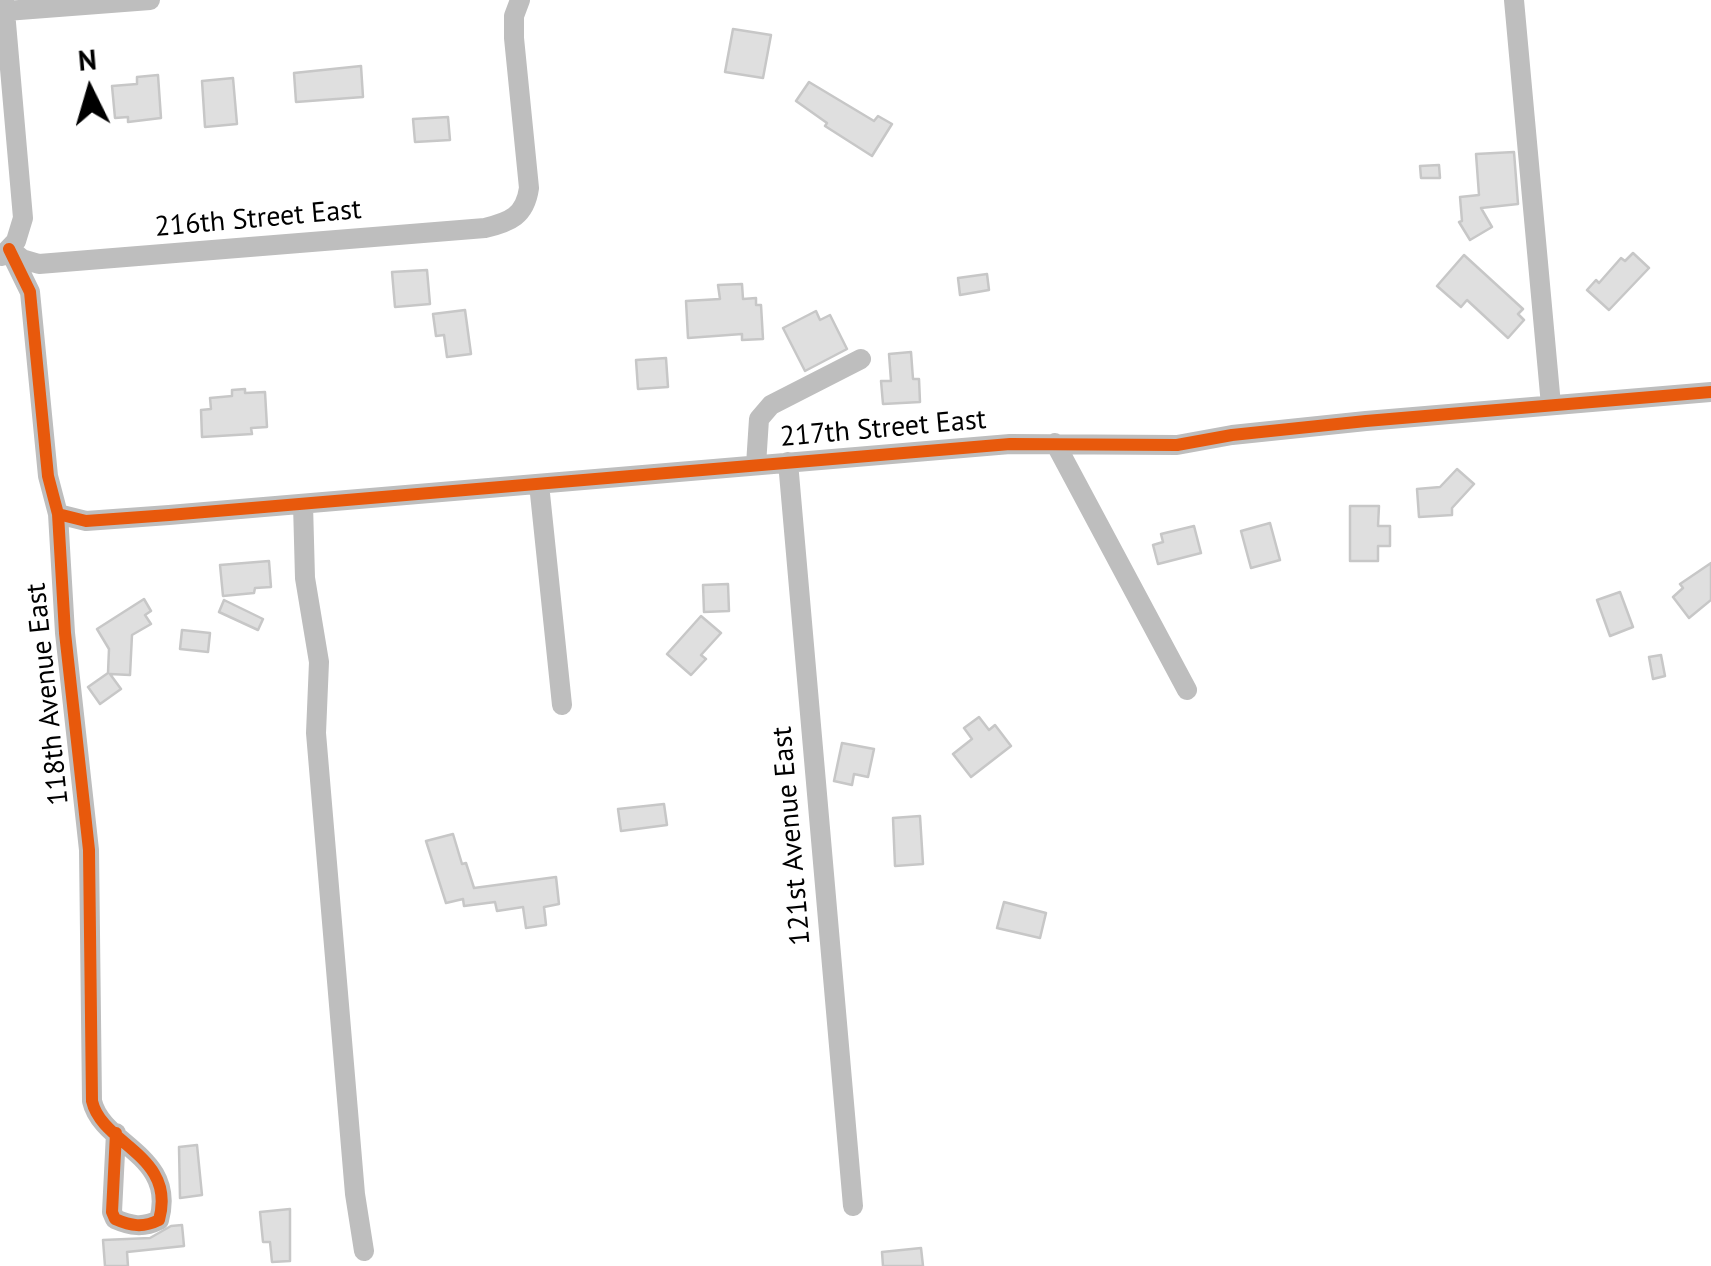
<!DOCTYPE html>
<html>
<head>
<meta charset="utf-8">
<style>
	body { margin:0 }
	#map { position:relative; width:1711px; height:1266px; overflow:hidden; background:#fff; font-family:"PT Sans",sans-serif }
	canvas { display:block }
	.north { position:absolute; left:40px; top:40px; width:100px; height:100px; -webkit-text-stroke:8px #fff; paint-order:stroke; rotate:355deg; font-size:28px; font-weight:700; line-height:40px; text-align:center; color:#000 }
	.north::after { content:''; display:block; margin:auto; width:35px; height:45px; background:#000; clip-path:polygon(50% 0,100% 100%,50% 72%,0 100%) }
</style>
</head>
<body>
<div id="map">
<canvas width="1711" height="1266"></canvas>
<div class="north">N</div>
</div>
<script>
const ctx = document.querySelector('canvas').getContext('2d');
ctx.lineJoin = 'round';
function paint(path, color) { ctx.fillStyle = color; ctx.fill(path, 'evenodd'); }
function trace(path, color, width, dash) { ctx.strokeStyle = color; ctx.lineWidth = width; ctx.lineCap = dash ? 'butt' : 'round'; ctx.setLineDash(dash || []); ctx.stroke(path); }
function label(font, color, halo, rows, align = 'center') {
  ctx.font = font + ' "PT Sans",sans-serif'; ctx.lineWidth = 9; ctx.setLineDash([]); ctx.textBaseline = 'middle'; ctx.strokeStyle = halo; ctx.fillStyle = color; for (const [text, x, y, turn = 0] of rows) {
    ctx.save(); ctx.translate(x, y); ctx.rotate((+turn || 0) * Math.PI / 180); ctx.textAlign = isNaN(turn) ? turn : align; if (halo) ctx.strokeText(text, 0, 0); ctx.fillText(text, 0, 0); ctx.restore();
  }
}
const building = new Path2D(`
	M733,29L771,35L763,78L725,72Z
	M361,66L363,97L296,102L294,73Z
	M158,75L161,118L128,122V117L115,118L112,86L137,84V77Z
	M233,78L237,124L205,127L202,81Z
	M809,82L874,121L878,116L892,124L872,156L825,126L827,123L796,101Z
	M448,117L450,140L415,142L413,119Z
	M1514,152L1518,204L1481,208L1492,227L1470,240L1459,222L1462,221L1460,197L1479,195L1476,154Z
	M1439,165L1440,178H1421L1420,166Z
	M1633,253L1649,268L1609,310L1587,290L1596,280L1599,283L1621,258L1625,261Z
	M1464,255L1523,309L1518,314L1524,320L1508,338L1467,300L1461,307L1437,286Z
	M427,270L430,304L395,307L392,272Z
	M987,274L989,290L960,295L958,278Z
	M742,284L743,299L756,298V305H761L763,339L742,340V334L688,338L686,301L720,299L718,285Z
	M465,310L471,354L447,357L444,335L436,336L433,314Z
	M816,311L820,320L830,315L847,349L805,371L783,328Z
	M911,352L913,379H919L920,402L883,404L881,381H891L889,354Z
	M666,358L668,387L638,389L636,360Z
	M245,389V393L265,392L267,427L251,428L252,434L202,437L201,410L211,409L210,398L232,396V390Z
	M1457,469L1474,484L1452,508V515L1419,517L1417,489L1440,487Z
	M1350,506H1379L1378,526H1390V546H1378V561H1350Z
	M1270,523L1280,560L1251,568L1241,531Z
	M1194,526L1201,553L1158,564L1153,545L1163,542L1161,534Z
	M269,561L271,587L255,588L254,593L223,596L220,565Z
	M1711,563V600L1689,618L1673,597L1683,588L1680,584Z
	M728,584L729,611L704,612L703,585Z
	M1620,592L1633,627L1610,636L1597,600Z
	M144,599L151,611L145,615L151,624L132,635L130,675L110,674L121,689L100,704L88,687L108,673L109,649L97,629Z
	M224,600L263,619L258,630L219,612Z
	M701,616L721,633L701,655L706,659L691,675L667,654Z
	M182,630L210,633L208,652L180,649Z
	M1661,655L1665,676L1653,679L1649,657Z
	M979,717L989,730L995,725L1011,746L971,777L953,754L972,739L964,728Z
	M842,743L874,749L868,777L854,774L852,785L834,781Z
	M664,804L667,825L621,831L618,809Z
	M920,816L923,864L895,866L893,818Z
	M453,834L462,864L466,863L474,888L556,877L559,904L544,907L546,925L526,928L523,907L497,911L495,902L464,906L463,899L446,903L426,841Z
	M1004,902L1046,913L1040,938L997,928Z
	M197,1145L202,1195L180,1198L179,1147Z
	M290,1209V1261L272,1262L270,1242H263L260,1212Z
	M182,1225L184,1246L127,1252L128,1266H105L103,1240L150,1238L171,1226Z
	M921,1248L923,1266H883L882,1252Z`);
paint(building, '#dfdfdf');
trace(building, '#c7c7c7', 2.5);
trace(new Path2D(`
	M1514,0L1551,405
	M6,11L150,0
	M9,249L30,292L48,476L58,514L65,633L89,850L92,1101C102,1145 177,1155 159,1220C143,1228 131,1226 115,1219L112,1212L116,1133
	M11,250L22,259L39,264L485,228C510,222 525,216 529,188L514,38V16L520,0
	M2,256L16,241L23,218L4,0
	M1055,443L1187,690
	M788,462L853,1206
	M756,465L759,419L771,405L861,359
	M539,484L562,705
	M303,504L305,578L319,662L316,733L355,1194L364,1251
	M58,514L86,521L169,515L1010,444L1177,445L1232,435L1366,421L1711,392`), '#bebebe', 20);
trace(new Path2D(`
	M9,249L30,292L48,476L58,514L65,633L89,850L92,1101C102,1145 177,1155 159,1220C143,1228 131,1226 115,1219L112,1212L116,1133
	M58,514L86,521L169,515L1010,444L1177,445L1232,435L1366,421L1711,392`), '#e8590c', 12);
label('28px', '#000', '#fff', [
	["216th Street East",258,219,-5],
	["217th Street East",883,429,-5],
	["118th Avenue East",48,694,-96],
	["121st Avenue East",792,836,-95]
]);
</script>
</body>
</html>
